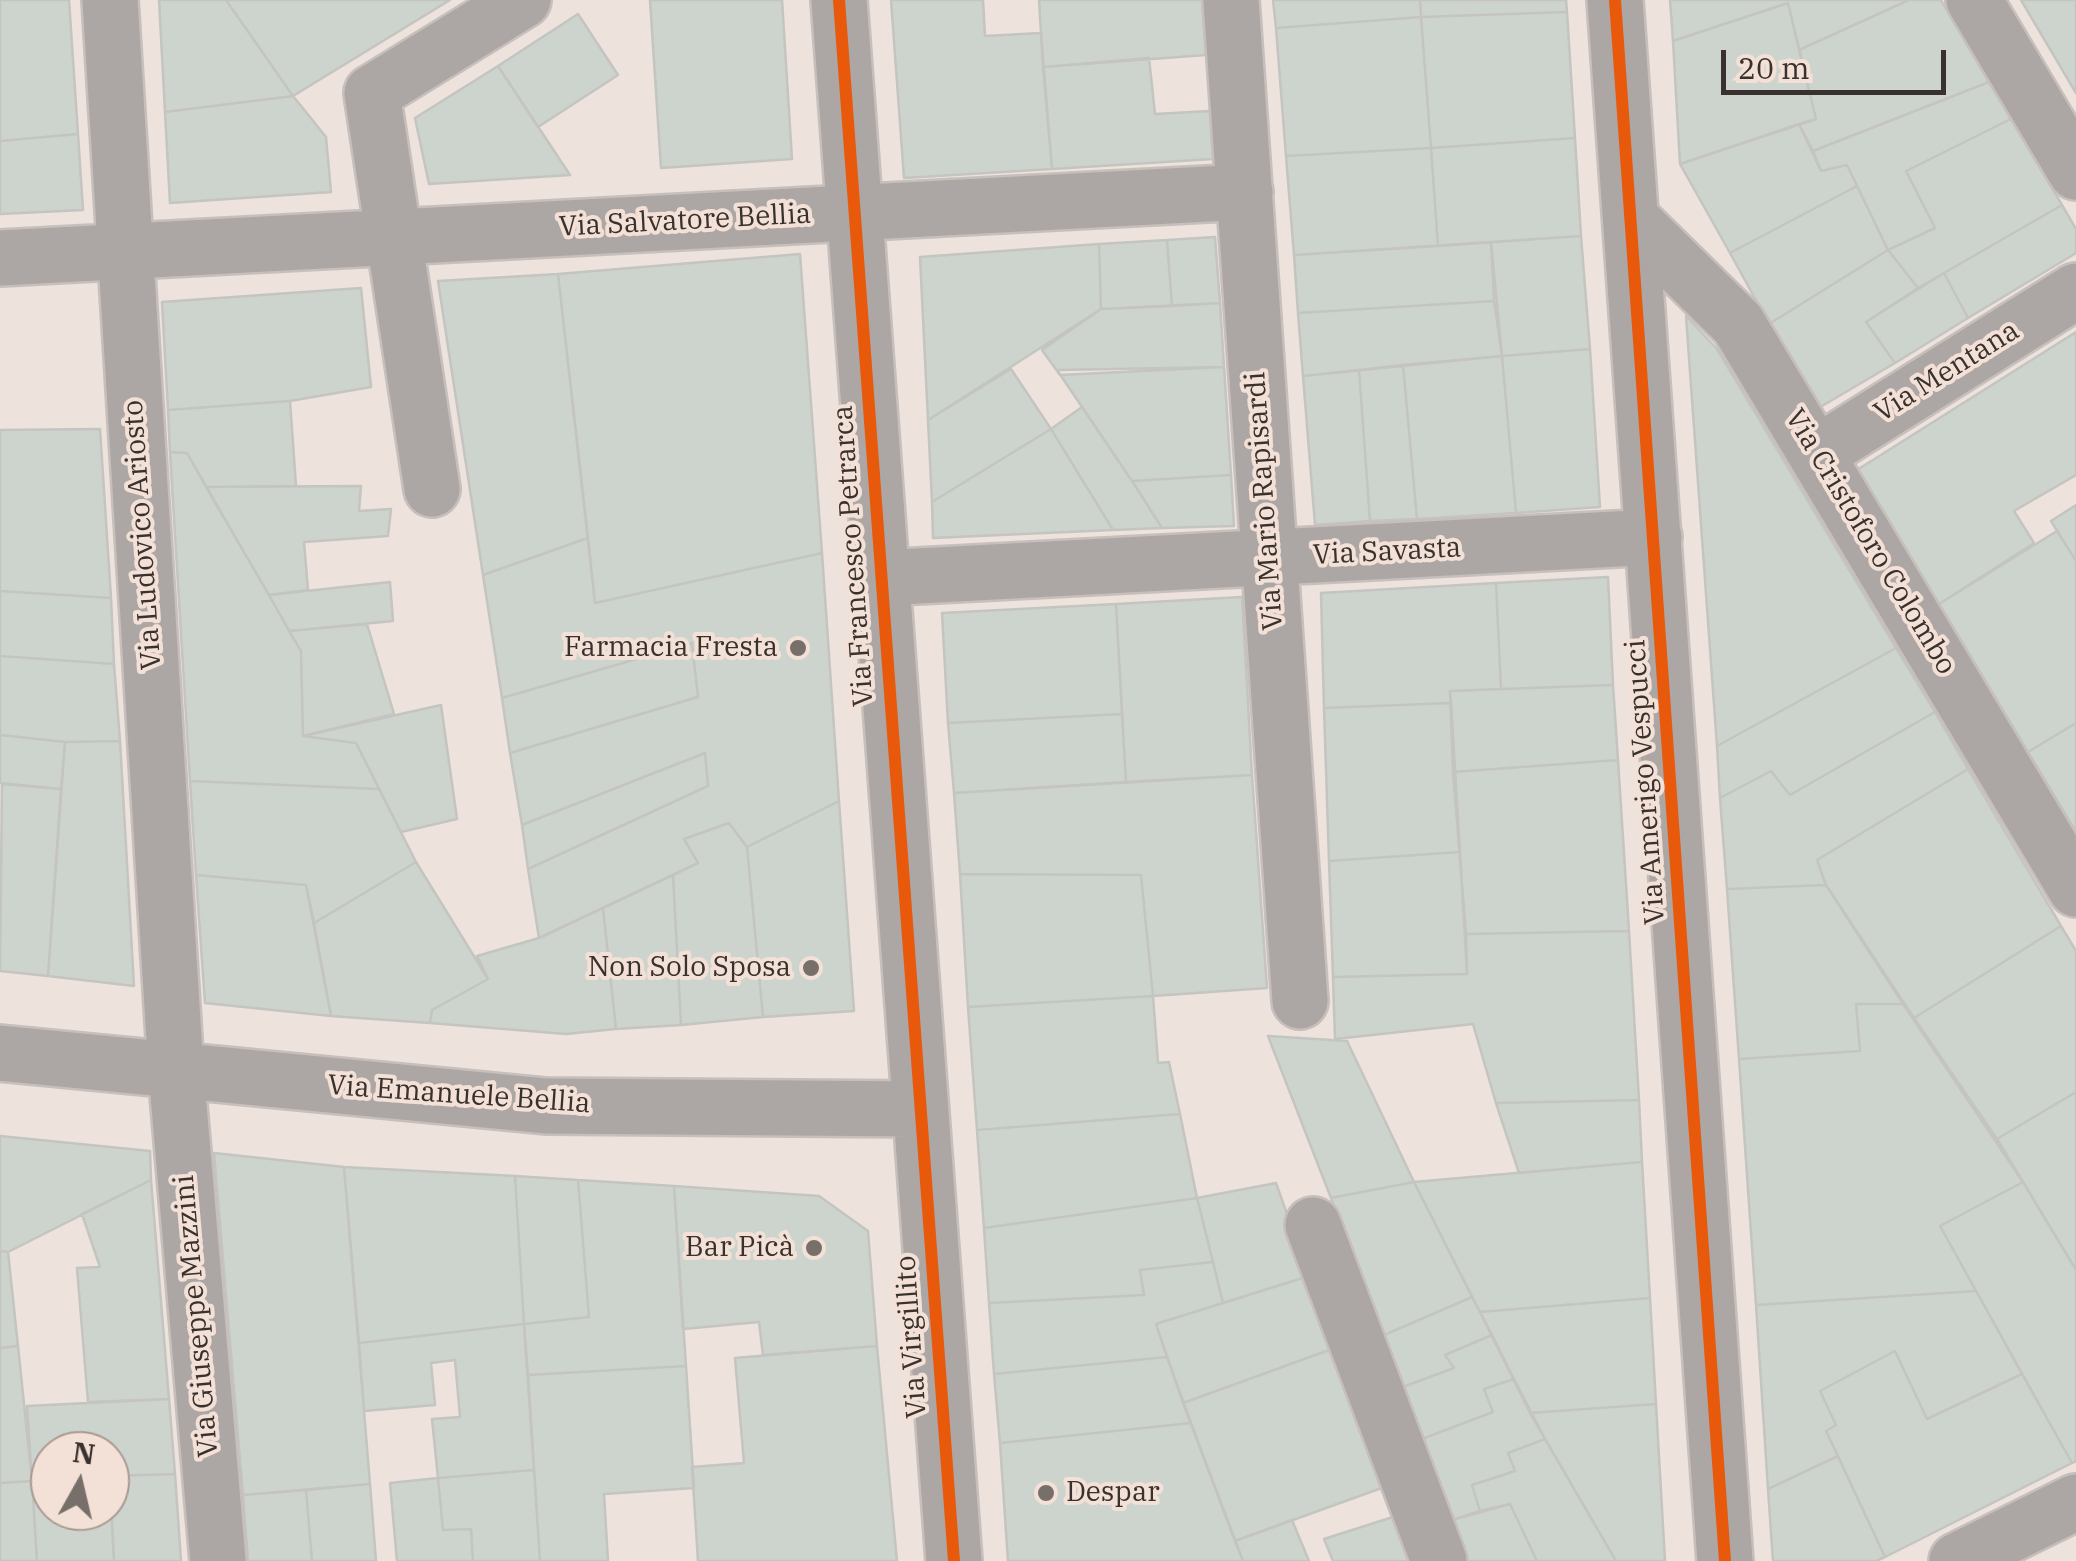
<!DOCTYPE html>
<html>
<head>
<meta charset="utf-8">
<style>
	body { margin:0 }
	#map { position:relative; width:2076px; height:1561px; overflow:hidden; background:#ede2dc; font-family:"IBM Plex Serif",serif }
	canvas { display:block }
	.north { position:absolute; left:30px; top:1431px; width:100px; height:100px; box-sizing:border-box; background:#f3e0d6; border:2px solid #a89a92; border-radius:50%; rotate:8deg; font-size:28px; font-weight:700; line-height:40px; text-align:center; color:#38312d }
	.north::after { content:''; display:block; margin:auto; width:35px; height:45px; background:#776f6a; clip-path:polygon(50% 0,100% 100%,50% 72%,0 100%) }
	.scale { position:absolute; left:1721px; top:50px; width:225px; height:45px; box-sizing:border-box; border:5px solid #38312d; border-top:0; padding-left:12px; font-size:30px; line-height:35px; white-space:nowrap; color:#38312d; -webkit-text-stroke:8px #f3e0d6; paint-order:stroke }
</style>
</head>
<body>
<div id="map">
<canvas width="2076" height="1561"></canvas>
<div class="north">N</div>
<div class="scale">20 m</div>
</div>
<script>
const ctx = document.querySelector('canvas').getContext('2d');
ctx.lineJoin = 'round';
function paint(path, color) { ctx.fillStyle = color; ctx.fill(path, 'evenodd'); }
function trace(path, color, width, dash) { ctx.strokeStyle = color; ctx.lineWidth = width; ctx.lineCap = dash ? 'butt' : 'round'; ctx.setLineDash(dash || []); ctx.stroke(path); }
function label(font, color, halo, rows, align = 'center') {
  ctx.font = font + ' "IBM Plex Serif",serif'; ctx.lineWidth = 8; ctx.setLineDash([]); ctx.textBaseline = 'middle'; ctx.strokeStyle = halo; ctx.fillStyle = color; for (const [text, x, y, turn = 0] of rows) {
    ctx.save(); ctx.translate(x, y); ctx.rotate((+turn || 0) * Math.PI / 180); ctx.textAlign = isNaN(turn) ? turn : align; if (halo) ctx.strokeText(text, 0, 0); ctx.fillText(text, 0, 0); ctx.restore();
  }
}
const building = new Path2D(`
	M0,0H69L78,134L0,141Z
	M159,0H226L293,96L165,112Z
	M226,0H450L293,96Z
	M650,0H782L792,159L661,168Z
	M891,0H983L985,36L1041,33L1052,169L904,178Z
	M1039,0H1202L1206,55L1043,67Z
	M1273,0H1420L1421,17L1276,28Z
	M1420,0H1566L1567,12L1421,17Z
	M1670,0H1909L1799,50L1788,3L1673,41Z
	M1909,0H1941L1989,82L1813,151L1799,124L1816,119L1799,50Z
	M2021,0H2076V93Z
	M1788,3L1816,119L1680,164L1673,41Z
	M1567,12L1575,138L1431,148L1421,17Z
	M578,14L618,75L538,127L498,66Z
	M1421,17L1431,148L1286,156L1276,28Z
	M1149,58L1155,114L1210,111L1213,159L1052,169L1043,67Z
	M498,66L570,175L429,184L415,118Z
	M1989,82L2011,119L1906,171L1935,228L1888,250L1847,165L1821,171L1813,151Z
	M293,96L326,137L331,192L170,203L165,112Z
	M2011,119L2062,205L1918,288L1888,250L1935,228L1906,171Z
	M1799,124L1821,171L1847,165L1857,186L1730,253L1680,164Z
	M78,134L83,210L0,214V141Z
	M1575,138L1581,236L1438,246L1431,148Z
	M1431,148L1438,246L1294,255L1286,156Z
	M1857,186L1888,250L1769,324L1730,253Z
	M2062,205L2076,229V253L1968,318L1944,273Z
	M1581,236L1590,349L1502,356L1491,242Z
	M1215,237L1220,303L1172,306L1167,240Z
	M1167,240L1172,306L1101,309L1099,244Z
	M1491,242L1494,301L1298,313L1294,255Z
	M1099,244L1101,309L928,420L920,257Z
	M1888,250L1918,288L1866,322L1895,363L1817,409L1769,324Z
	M800,254L822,553L595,603L558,274Z
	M1944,273L1968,318L1895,363L1866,322Z
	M558,274L588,538L483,575L438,281Z
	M361,288L371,387L290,401L168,410L162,302Z
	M1494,301L1502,356L1303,376L1298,313Z
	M1220,303L1224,367L1060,375L1042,350L1101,309Z
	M1686,316L1717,349L1896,648L1717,746Z
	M2076,332V475L2014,511L2034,543L1939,604L1857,470Z
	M1590,349L1600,507L1516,513L1502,356Z
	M1502,356L1516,513L1417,519L1403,365Z
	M1403,365L1417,519L1370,521L1359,370Z
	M1224,367L1231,475L1132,481L1057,370Z
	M1011,369L1051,429L932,502L928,420Z
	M1359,370L1370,521L1315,525L1303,376Z
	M290,401L296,486L206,487L187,453L170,452L168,410Z
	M1082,407L1132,481L1162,528L1113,530L1051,429Z
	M100,429L111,598L0,591V430Z
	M1051,429L1113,530L933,538L932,502Z
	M170,452L187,453L301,651L303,736L356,743L379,789L190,781Z
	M1231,475L1234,526L1162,528L1132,481Z
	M361,486L359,511L391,509L388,536L304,542L308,590L269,595L206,487Z
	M2076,505V561L2051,521Z
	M2057,531L2076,561V723L2028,752L1939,604Z
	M588,538L595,603L822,553L839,801L747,847L729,823L684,839L698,863L539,938L528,869L708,786L705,753L522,825L510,753L698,697L692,643L502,698L483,575Z
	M1608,577L1613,685L1501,689L1496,583Z
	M390,582L393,621L289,631L269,595Z
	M1496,583L1501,689L1450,691L1451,703L1324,708L1321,593Z
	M0,591L111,598L114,664L0,656Z
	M1242,597L1252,775L1126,782L1116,604Z
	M1116,604L1122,714L948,723L942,613Z
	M367,624L394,714L303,736L301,651L289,631Z
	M692,643L698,697L510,753L502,698Z
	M1896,648L1935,712L1790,795L1771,771L1720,798L1717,746Z
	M0,656L114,664L120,741L65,742L0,735Z
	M1613,685L1618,760L1453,772L1450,691Z
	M1451,703L1460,852L1329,861L1324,708Z
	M441,705L457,819L401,832L356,743L303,736Z
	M1935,712L1968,769L1817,860L1826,885L1727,889L1720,798L1771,771L1790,795Z
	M1122,714L1126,782L954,793L948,723Z
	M2076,723V832L2028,752Z
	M0,735L65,742L61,789L0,783Z
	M120,741L134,986L48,976L65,742Z
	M705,753L708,786L528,869L522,825Z
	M1618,760L1629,931L1466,934L1453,772Z
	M1968,769L2061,926L1914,1018L1826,885L1817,860Z
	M1252,775L1267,988L1153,996L1141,875L960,874L954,793Z
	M190,781L379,789L416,862L314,923L306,885L196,875Z
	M2,784L61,789L48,976L0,971Z
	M839,801L854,1011L763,1017L747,847Z
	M729,823L747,847L763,1017L681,1025L673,875L698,863L684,839Z
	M1460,852L1467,974L1333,977L1329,861Z
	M416,862L488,979L432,1010L430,1023L331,1016L314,923Z
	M960,874L1141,875L1153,996L968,1007Z
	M196,875L306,885L331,1016L205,1003Z
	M673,875L681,1025L616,1029L603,908Z
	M1826,885L1903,1004H1856L1860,1051L1739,1059L1727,889Z
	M603,908L616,1029L566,1034L430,1023L432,1010L488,979L477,956L539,938Z
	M2061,926L2076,951V1092L1997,1139L1914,1018Z
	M1629,931L1639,1100L1496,1103L1473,1024L1335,1039L1333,977L1467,974L1466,934Z
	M1153,996L1158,1063L1169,1062L1180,1114L977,1130L968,1007Z
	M1856,1004H1903L2023,1182L1940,1226L1976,1291L1756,1305L1739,1059L1860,1051Z
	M1268,1036L1347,1041L1414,1182L1331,1198Z
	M2076,1092V1270L1997,1139Z
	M1639,1100L1642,1162L1519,1173L1496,1103Z
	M1180,1114L1197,1198L984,1228L977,1130Z
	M0,1136L150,1151L151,1180L8,1252L0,1251Z
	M214,1153L344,1167L370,1484L243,1495Z
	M1642,1162L1650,1298L1480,1312L1414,1182Z
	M344,1167L515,1176L524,1324L359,1343Z
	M515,1176L578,1180L589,1317L524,1324Z
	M151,1180L169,1399L88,1402L77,1268L100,1267L82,1214Z
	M578,1180L674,1186L686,1366L528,1375L524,1324L589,1317Z
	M1414,1182L1472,1297L1382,1336L1331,1198Z
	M2023,1182L2076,1270V1461L2072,1463L1940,1226Z
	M1276,1183L1309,1276L1223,1303L1197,1198Z
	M674,1186L819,1196L868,1231L877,1346L763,1355L759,1322L683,1329Z
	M1197,1198L1213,1262L1140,1270L1144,1295L989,1303L984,1228Z
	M0,1251L8,1252L18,1346L0,1348Z
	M1213,1262L1223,1303L1156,1324L1167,1357L994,1374L989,1303L1144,1295L1140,1270Z
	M1309,1276L1332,1349L1183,1403L1156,1324Z
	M1976,1291L2022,1374L1927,1419L1895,1351L1820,1391L1836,1425L1826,1431L1838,1456L1768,1489L1756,1305Z
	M1472,1297L1492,1335L1445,1355L1454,1368L1403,1387L1382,1336Z
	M1650,1298L1656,1404L1530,1413L1480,1312Z
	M524,1324L534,1470L438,1478L432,1419L460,1417L455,1360L431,1363L435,1405L364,1411L359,1343Z
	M1492,1335L1514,1379L1484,1389L1493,1412L1422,1439L1403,1387L1454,1368L1445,1355Z
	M18,1346L32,1481L0,1483V1348Z
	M877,1346L897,1561H698L692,1467L744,1463L735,1358Z
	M1332,1349L1387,1486L1235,1541L1183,1403Z
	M1895,1351L1927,1419L2022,1374L2072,1463L1885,1557L1826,1431L1836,1425L1820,1391Z
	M1167,1357L1191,1423L1000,1443L994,1374Z
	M686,1366L694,1488L604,1494L608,1561H540L528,1375Z
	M1514,1379L1545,1439L1508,1453L1515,1471L1472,1485L1480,1511L1449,1521L1422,1439L1493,1412L1484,1389Z
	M169,1399L175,1474L110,1476V1451H50V1480L32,1481L27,1406Z
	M1656,1404L1665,1561H1616L1530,1413Z
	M1191,1423L1243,1561H1008L1000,1443Z
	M1545,1439L1616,1561H1537L1510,1504L1480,1511L1472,1485L1515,1471L1508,1453Z
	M1838,1456L1885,1557L1876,1561H1773L1768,1489Z
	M534,1470L540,1561H473L471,1529L443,1530L438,1478Z
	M175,1474L181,1561H114L110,1476Z
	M438,1478L443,1530L471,1529L473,1561H397L390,1483Z
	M50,1480V1511H110V1489L114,1561H37L32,1481Z
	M32,1481L37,1561H0V1483Z
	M370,1484L376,1561H312L306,1490Z
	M306,1490L312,1561H248L243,1495Z
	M1510,1504L1537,1561H1465L1449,1521Z
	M1396,1516L1415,1561H1333L1324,1539Z
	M1292,1520L1309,1561H1243L1235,1541Z`);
paint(building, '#cdd4ce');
trace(building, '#c4c4c0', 2.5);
const street = new Path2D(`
	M110,0L176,1071L218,1561
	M839,0L954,1561
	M1231,0L1300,1001
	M1615,0L1725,1561
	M1974,0L2076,172
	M1632,220L1738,324L2076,889
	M0,258L1245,192
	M1818,453L2076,291
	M432,489L372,93L523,0
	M880,578L1654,537
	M0,1053L546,1106L920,1109
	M1313,1225L1439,1561
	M1957,1561L2076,1502`);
trace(street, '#c7bfbb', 60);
trace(street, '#aca6a5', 55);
trace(new Path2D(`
	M839,0L954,1561
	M1615,0L1725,1561`), '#e8590c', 12);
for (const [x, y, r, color] of [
	[798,648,10,"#776f6a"],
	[811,968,10,"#776f6a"],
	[814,1248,10,"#776f6a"],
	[1046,1493,10,"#776f6a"]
]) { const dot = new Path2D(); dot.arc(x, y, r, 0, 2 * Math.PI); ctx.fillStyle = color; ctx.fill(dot); trace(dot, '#f3e0d6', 4); }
label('28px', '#38312d', '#f3e0d6', [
	["Via Salvatore Bellia",685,221,-3],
	["Via Mentana",1947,372,-32],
	["Via Mario Rapisardi",1265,501,-94],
	["Via Ludovico Ariosto",143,535,-94],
	["Via Cristoforo Colombo",1870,542,59],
	["Via Savasta",1387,552,-3],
	["Via Francesco Petrarca",854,556,-94],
	["Via Amerigo Vespucci",1646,782,-94],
	["Via Emanuele Bellia",459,1095,4],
	["Via Giuseppe Mazzini",197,1316,-95],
	["Via Virgillito",912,1337,-94]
]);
label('28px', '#38312d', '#f3e0d6', [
	["Farmacia Fresta",778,648],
	["Non Solo Sposa",791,968],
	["Bar Picà",794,1248],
	["Despar",1066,1493,"left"]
], 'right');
</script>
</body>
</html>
